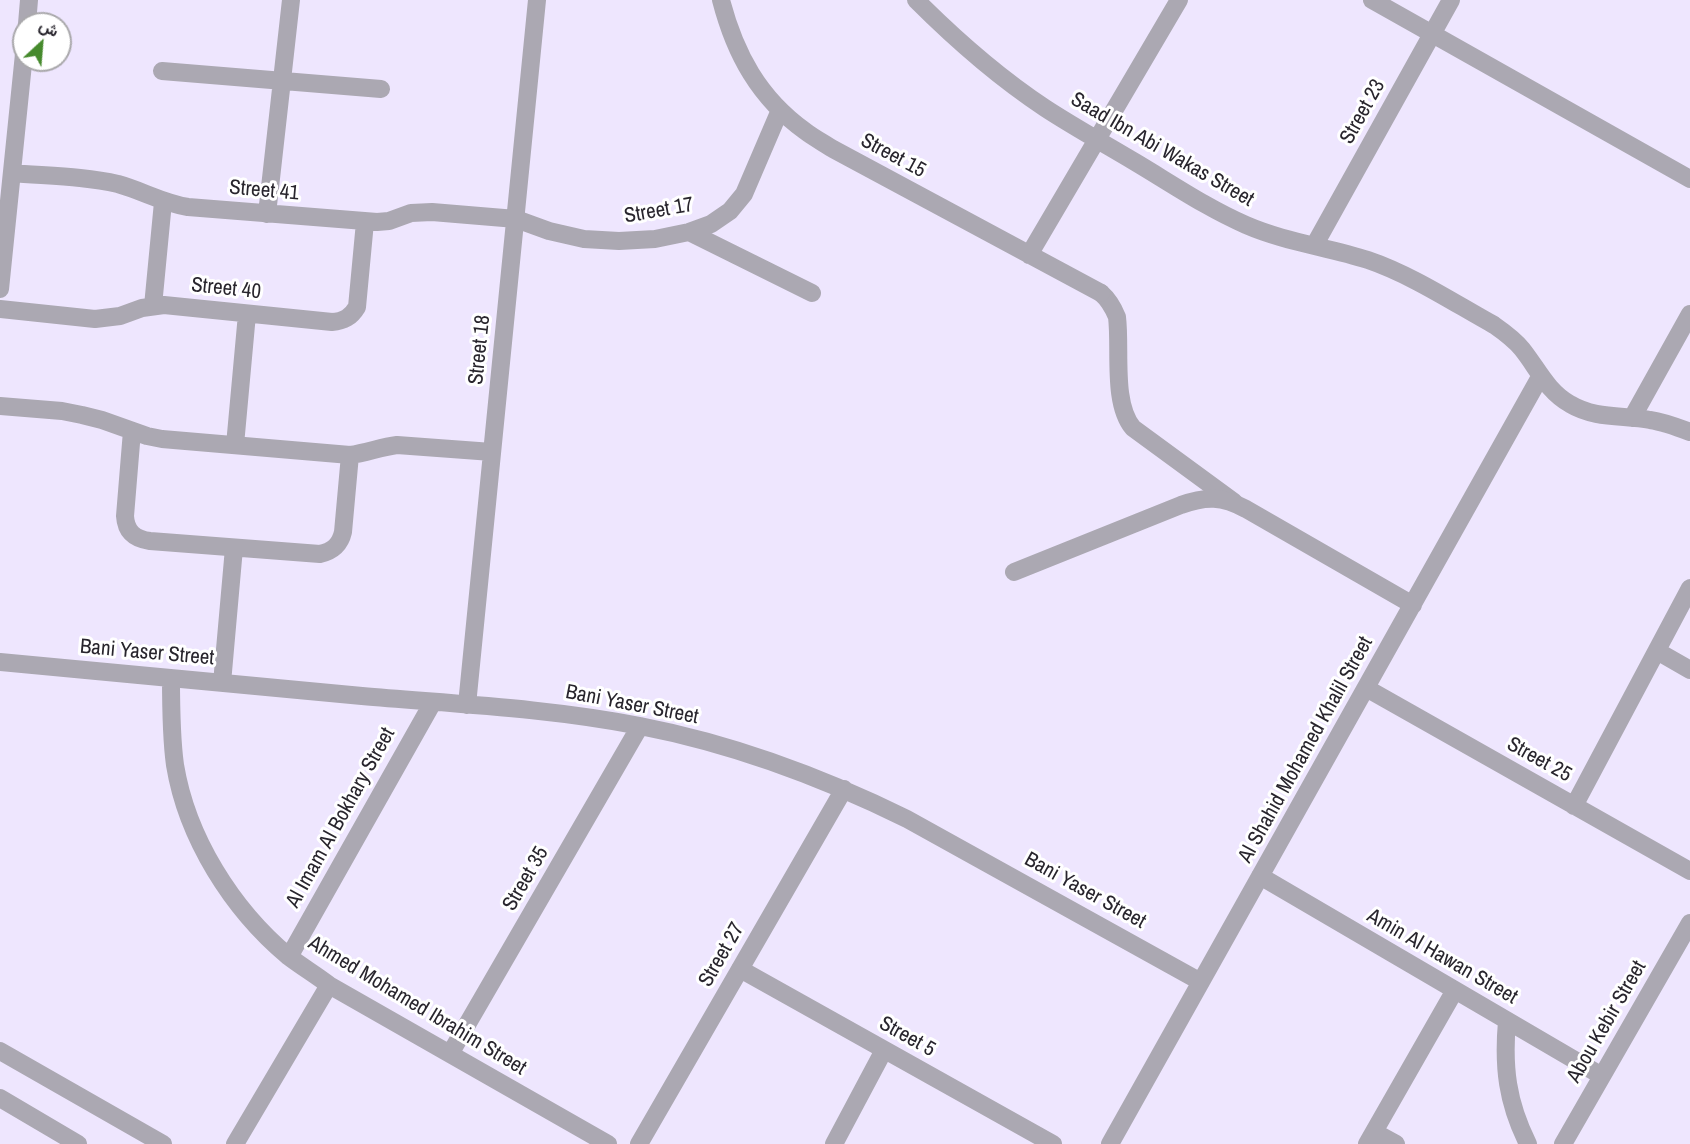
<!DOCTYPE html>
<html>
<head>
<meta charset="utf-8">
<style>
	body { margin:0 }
	#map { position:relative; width:1690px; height:1144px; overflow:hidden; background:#eee6fe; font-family:"Archivo Narrow",Vazirmatn,sans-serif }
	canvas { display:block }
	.north { position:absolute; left:12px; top:12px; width:60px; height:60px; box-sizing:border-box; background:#fff; border:2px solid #a9a8ab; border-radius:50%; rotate:26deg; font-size:16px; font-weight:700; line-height:24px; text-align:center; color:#28252d }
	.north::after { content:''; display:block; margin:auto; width:21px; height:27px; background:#468a2d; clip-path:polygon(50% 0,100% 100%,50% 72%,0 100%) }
</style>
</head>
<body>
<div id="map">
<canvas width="1690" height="1144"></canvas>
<div class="north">ش</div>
</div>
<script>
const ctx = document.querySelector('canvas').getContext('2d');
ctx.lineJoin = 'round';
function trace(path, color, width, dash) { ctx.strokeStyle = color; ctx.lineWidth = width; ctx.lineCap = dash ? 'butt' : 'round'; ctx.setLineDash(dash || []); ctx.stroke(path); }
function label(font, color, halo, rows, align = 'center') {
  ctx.font = font + ' "Archivo Narrow",sans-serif'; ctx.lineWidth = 6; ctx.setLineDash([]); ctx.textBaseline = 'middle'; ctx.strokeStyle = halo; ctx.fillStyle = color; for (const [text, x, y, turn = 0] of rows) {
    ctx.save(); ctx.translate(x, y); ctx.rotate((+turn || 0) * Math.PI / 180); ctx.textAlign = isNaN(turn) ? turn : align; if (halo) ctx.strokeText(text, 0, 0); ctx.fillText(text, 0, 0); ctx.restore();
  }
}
trace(new Path2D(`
	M1101,293C1109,300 1113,307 1117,317C1121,349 1112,403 1133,428L1234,502`), '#aba8b2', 18);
trace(new Path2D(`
	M721,0C735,54 759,98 805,131C814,138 824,143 833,149L1101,293
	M916,0C956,40 998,77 1045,108C1074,127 1105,144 1135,162C1172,184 1207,208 1246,225C1285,242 1328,247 1368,260C1412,275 1454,303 1494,325C1504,332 1514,339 1522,349C1538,369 1547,391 1570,404C1595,419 1623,415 1650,420C1664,422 1677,427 1690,432
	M1372,0L1690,179
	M27,24L29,0
	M162,71L381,89
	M12,173C47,176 84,176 118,184C143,191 163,203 188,207L377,222L389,221L411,213L432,212L516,219L549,231L584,239L619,241L655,239L689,232L711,224L730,211L744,194L780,110
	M267,214L291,0
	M689,232L812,293
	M1314,246L1451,0
	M1029,255L1179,0
	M0,289L24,54
	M153,306L163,202
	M0,309L95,319L120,316L142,308L164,305L332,322C344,321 351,317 357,307L365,222
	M0,406L62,411L82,415L102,420L147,436L162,439L350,455C366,453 381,447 397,445L492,452
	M1632,418L1690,314
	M132,431L125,516C126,532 135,539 150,541L320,554C333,551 340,545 343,532L350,455
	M235,445L247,314
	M1014,572L1181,505C1206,496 1222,496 1246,509L1413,605
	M1657,651L1690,670
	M0,662C121,673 241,685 362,696C454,704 548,708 640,726C733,744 822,777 907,819L1201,982
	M171,678C171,707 171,736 175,765C187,838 232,909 288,956C301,966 316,975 329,985L608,1144
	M222,683L234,548
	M1366,688L1690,871
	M467,705L537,0
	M1574,806L1690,588
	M1260,876L1602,1076
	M289,957L433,702
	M740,969L1053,1144
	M1507,1021C1503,1067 1507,1102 1528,1144
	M0,1051L163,1144
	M450,1054L640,726
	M0,1098L78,1144
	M1374,1132L1396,1144
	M235,1144L329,985
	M639,1144L844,789
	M834,1144L884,1050
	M1110,1144L1540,377
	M1367,1144L1455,990
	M1563,1144L1690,923`), '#aba8b2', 18);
label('21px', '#28252d', '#fff', [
	["Street 23",1363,112,-61],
	["Saad Ibn Abi Wakas Street",1162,150,30],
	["Street 15",893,156,28],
	["Street 41",264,191,5],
	["Street 17",659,211,-10],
	["Street 40",226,289,6],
	["Street 18",480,350,-84],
	["Bani Yaser Street",147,653,5],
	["Bani Yaser Street",632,705,11],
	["Al Shahid Mohamed Khalil Street",1306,750,-61],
	["Street 25",1539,760,29],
	["Al Imam Al Bokhary Street",341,818,-61],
	["Street 35",526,879,-60],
	["Bani Yaser Street",1085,891,29],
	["Street 27",722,955,-60],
	["Amin Al Hawan Street",1442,957,30],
	["Ahmed Mohamed Ibrahim Street",417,1006,31],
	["Abou Kebir Street",1607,1022,-60],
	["Street 5",907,1037,29]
]);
</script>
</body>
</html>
